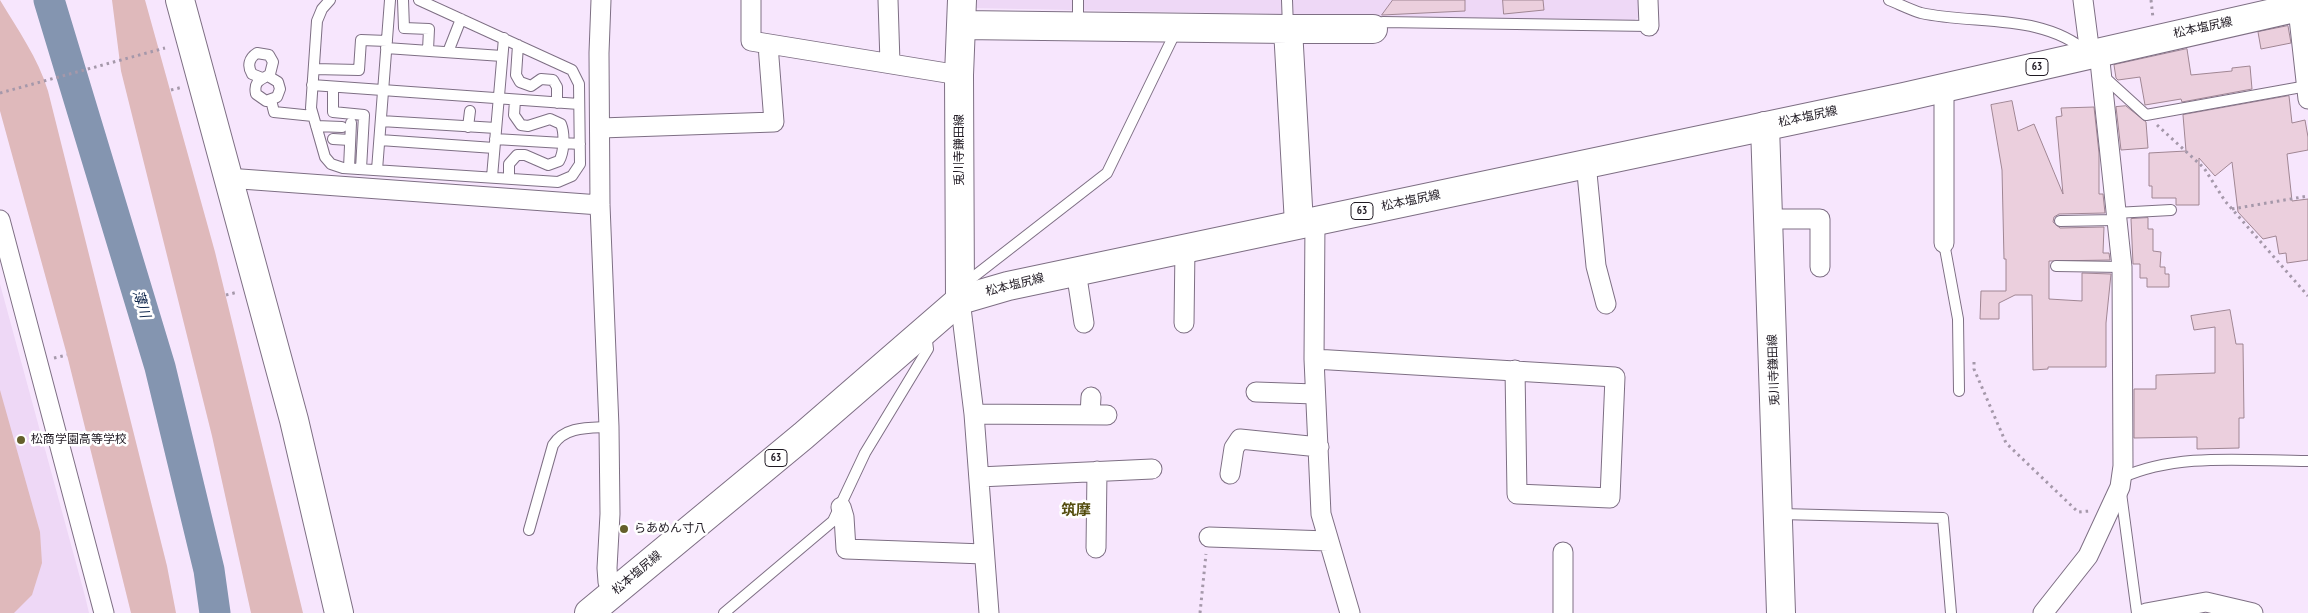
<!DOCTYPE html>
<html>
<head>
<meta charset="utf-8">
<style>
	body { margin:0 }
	canvas { display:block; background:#f7e6fd }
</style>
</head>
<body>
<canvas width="2308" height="613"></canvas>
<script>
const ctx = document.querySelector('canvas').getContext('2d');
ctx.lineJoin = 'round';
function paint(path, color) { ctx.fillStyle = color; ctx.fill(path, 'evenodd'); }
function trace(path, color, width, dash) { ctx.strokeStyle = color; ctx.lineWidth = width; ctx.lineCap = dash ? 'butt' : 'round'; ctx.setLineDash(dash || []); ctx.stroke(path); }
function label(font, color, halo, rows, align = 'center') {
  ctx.font = font + ' "PT Sans Narrow","Noto Sans JP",sans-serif'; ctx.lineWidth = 5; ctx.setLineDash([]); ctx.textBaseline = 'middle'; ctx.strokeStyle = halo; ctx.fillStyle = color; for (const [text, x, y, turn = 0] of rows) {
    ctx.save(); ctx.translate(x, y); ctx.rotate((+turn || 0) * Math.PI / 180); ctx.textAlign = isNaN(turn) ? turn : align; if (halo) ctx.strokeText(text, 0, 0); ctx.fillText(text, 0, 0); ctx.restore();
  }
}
paint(new Path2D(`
	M970,0H1641L1642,15L1633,21L970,8Z
	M0,284L85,596L89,613H0Z`), '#eed8f6');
paint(new Path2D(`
	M0,0C18,30 38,58 48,91L167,566L176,613H131L67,355L0,111Z
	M112,0H145L215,252L303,613H251L212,436L121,71Z
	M0,390L40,532L42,563L32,595L14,613H0Z`), '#dfb9bb');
trace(new Path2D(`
	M49,0L160,367L209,570L215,613`), '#8495b0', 31);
const building = new Path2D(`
	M1393,0H1465V11L1382,15Z
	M1503,0H1543L1544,10L1504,14Z
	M2288,26L2291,43L2261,49L2258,32Z
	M2187,49L2191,75L2232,71V68L2250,66L2252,89L2182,102L2181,99L2145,105L2140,77L2118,80L2116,78L2114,65Z
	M2289,96L2292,123L2305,120L2308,137V150L2287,154L2292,201L2308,199V260L2287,263L2286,253L2279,254L2276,236L2263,239L2238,212L2232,162L2215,176L2199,158V205H2176V198H2152V186H2149V153L2186,151L2183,115Z
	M2012,101L2018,131L2034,124L2063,194L2056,117L2062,116L2061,108L2094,107L2099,153V194H2103L2105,213L2059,214L2054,217L2053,222L2060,228L2104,227L2103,253H2109L2110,260L2049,261V299L2082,301V273L2111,274L2106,323V367H2048V369L2033,370L2032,295H2015L1999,303V319H1980L1981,291H2006V259H2004L2002,170L1991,105Z
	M2126,106L2146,122L2148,148L2121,150L2116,107Z
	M2148,218V229H2153V251L2161,252L2160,267H2165V274H2169V287H2147V278H2140V264H2133L2131,219Z
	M2230,310L2236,344H2243L2244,418H2239V448L2197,449V437L2134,438V389H2156V375L2215,373V327L2194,330L2191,316Z`);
paint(building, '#ebcfdd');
trace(building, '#a08693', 1);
const lane = new Path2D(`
	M330,0L322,9L317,21L311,108L325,157L331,164L343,168L558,182L572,176L580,164L579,84L572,70L419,0
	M403,0L404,28L429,29L428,50
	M1078,0V25
	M1287,0L1288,28
	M1889,0C1899,4 1911,10 1921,13C1976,25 2043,13 2088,53
	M1374,29L1383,22L1649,26
	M518,45L516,75L520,82L531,86L541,79L553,80L557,87V103
	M386,48L502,56
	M448,52L461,19
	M314,69L359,70L361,40L387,41
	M2102,75L2146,115L2307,86
	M262,78L252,74C247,66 249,58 257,53L269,55L273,62L270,74C262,80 253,80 256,94L266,101L277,97L280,89L278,82L268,76
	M312,85L579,104
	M333,87V112L364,115L361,169
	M271,100L274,112L313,116
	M381,121L496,128
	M316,126L342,127
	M468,127L470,111
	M333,139L350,140
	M495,139L580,144
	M380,140L494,148
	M349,168L351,123
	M377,170L390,0
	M492,177L504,38
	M509,178V164L517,155H525L548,165L559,161C564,153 565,134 561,124L550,119L528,126L521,125L514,115L515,100
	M2115,213L2171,210
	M2060,221L2115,220
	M1944,243L1958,319L1959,391
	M2056,266L2122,267
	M963,285L1107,173L1176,31
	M2121,478C2178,452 2247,461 2308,461
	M2121,493L2137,613
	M1780,514L1943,518L1951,613
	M529,530L553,445C565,426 589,428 609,427
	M724,613L833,521L865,453L928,349L926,334`);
const street = new Path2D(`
	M601,0L599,53L600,205L609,427L610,514L607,568L608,582L615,592
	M751,0V41L959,75
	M888,0L890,63
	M1648,0L1649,26
	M2083,0L2090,54
	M2297,0L2308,99
	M1944,88V243
	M601,128L774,122L768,45
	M1586,163L1596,266L1606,304
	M229,182L241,179L600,205
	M1768,219H1820V267
	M0,220L104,613
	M1315,221L1314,359L1321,514L1350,613
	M1076,271L1084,323
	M960,300L974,414L989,613
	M1184,323L1185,248
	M1314,359L1615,377L1610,498L1517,494L1515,370
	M1256,392L1315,394
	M974,414L1107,415
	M1090,415L1091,397
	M1230,474L1234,448L1240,439L1319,447
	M979,477L1152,469
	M841,507L844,517L846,549L984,554
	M1209,537L1328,541
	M1096,548L1097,471
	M1563,613V552
	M2043,613L2088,556L2120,487L2123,466L2122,267L2099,52
	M2146,613L2206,602L2253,613`);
const secondary = new Path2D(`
	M180,0L294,420L339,613
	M962,25L1288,29
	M1765,126L1781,613
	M1299,224L1288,29H1373
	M960,300L959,75L962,0`);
const primary = new Path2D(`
	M589,613L803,436L960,300L1008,286L1904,97L2308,5`);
trace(lane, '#7e6f84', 12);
trace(street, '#7e6f84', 21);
trace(secondary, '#7e6f84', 30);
trace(primary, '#7e6f84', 30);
trace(new Path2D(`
	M2151,0L2153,18
	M171,90L183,87
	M0,93L165,48
	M2157,125L2204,168L2225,201L2308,296
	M2232,209L2308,196
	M226,295L238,292
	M54,358L67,355
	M1974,362V369L2006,443L2078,512L2090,511
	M1200,613L1206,554`), '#a598aa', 3, [2.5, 4]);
trace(lane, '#fff', 10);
trace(street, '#fff', 19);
trace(secondary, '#fff', 28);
trace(primary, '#fff', 28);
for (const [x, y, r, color] of [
	[21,440,5,"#645f2b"],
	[624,529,5,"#645f2b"]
]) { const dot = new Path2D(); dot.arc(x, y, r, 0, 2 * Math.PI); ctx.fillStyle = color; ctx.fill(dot); trace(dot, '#fff', 2); }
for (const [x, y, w] of [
	[2037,67,22],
	[1362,211,22],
	[776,458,22]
]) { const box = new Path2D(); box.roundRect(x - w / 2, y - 8.5, w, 17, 4); ctx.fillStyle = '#fff'; ctx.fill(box); trace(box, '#201a23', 1); }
label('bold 11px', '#201a23', null, [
	["63",2037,67],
	["63",1362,211],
	["63",776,458]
]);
label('12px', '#201a23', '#fff', [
	["松本塩尻線",2203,28,-12],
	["松本塩尻線",1808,117,-12],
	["兎川寺鎌田線",960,150,-90],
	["松本塩尻線",1411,201,-12],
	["松本塩尻線",1015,285,-14],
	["兎川寺鎌田線",1774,370,-92],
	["松本塩尻線",637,573,-40]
]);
label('12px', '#201a23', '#fff', [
	["松商学園高等学校",31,440],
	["らあめん寸八",634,529]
], 'left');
label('italic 14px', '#122a4f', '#fff', [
	["薄川",141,304,73]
]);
label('bold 15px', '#534c0d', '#fff', [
	["筑摩",1076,511]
]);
</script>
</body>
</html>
